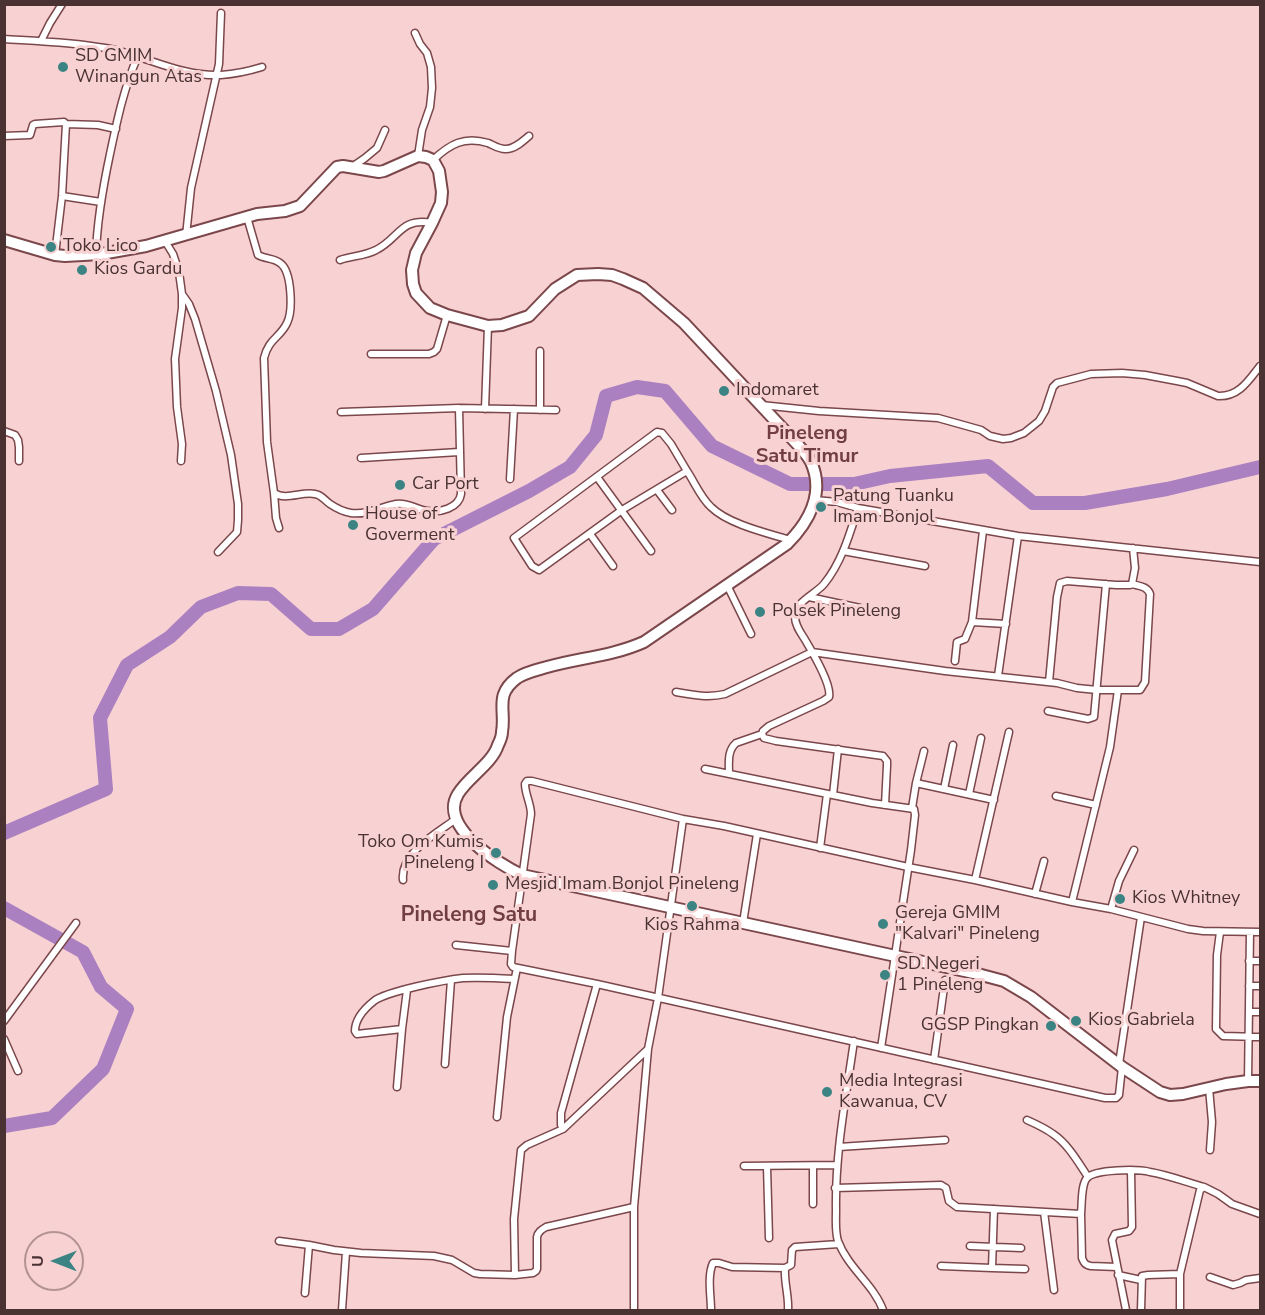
<!DOCTYPE html>
<html>
<head>
<meta charset="utf-8">
<style>
	body { margin:0 }
	#map { position:relative; width:1265px; height:1315px; overflow:hidden; background:#f8d2d3; font-family:"Nunito Sans",sans-serif }
	canvas { display:block }
	.frame { position:absolute; inset:0; border:6px solid #4a3233; pointer-events:none }
	.north { position:absolute; left:24px; top:1231px; width:60px; height:60px; box-sizing:border-box; background:#f8d2d3; border:2px solid #b29293; border-radius:50%; rotate:270deg; font-size:16px; font-weight:700; line-height:24px; text-align:center; color:#4a3233 }
	.north::after { content:''; display:block; margin:auto; width:21px; height:27px; background:#3b8483; clip-path:polygon(50% 0,100% 100%,50% 72%,0 100%) }
</style>
</head>
<body>
<div id="map">
<canvas width="1265" height="1315"></canvas>
<div class="frame"></div>
<div class="north">U</div>
</div>
<script>
const ctx = document.querySelector('canvas').getContext('2d');
ctx.lineJoin = 'round';
function trace(path, color, width, dash) { ctx.strokeStyle = color; ctx.lineWidth = width; ctx.lineCap = dash ? 'butt' : 'round'; ctx.setLineDash(dash || []); ctx.stroke(path); }
function label(font, color, halo, rows, align = 'center') {
  ctx.font = font + ' "Nunito Sans",sans-serif'; ctx.lineWidth = 6; ctx.setLineDash([]); ctx.textBaseline = 'middle'; ctx.strokeStyle = halo; ctx.fillStyle = color; for (const [text, x, y, turn = 0] of rows) {
    ctx.save(); ctx.translate(x, y); ctx.rotate((+turn || 0) * Math.PI / 180); ctx.textAlign = isNaN(turn) ? turn : align; if (halo) ctx.strokeText(text, 0, 0); ctx.fillText(text, 0, 0); ctx.restore();
  }
}
trace(new Path2D(`
	M4,833L106,789L100,718L127,665L170,637L201,607L238,593L271,594L311,629H339L373,609L434,539L529,491L570,467L596,435L606,396L637,387L665,391L712,446L790,484H854L890,476L988,466L1033,503H1085L1167,489L1260,467
	M4,908L83,952L101,987L127,1009L103,1069L52,1118L4,1126`), '#ab80c0', 14);
const street = new Path2D(`
	M415,33L420,44L427,53L431,67L432,88L430,107L422,130L418,156
	M4,39C38,41 72,42 105,48C145,55 180,77 221,75C235,74 249,71 262,67
	M41,41L50,23L62,4
	M66,124L98,125L116,129
	M4,136L30,135L33,125L35,124L64,122L66,124L62,196L55,255
	M433,160C450,144 464,136 488,143C493,145 499,149 505,149C514,150 523,141 529,136
	M352,167L365,158L377,148L385,130
	M62,196L101,202
	M247,217L258,255C265,259 274,258 280,263C292,271 293,311 287,323C280,338 269,338 264,358L267,442L274,493C286,501 302,491 315,494C322,495 324,500 330,504C336,508 344,512 351,513C367,515 381,507 396,504C408,502 417,510 427,511C440,513 459,508 461,494L459,408
	M186,236L191,188L219,64L221,13
	M165,241L173,254L179,272L182,294L189,304L195,319L216,391L231,455L238,504V520L237,532L218,552
	M96,254C97,220 103,187 110,154C117,121 124,87 138,56
	M340,260C351,256 365,256 376,250C399,239 400,217 432,223
	M540,351V410
	M371,354H429L434,352L437,349L447,315
	M761,405L819,411L938,418L981,430L990,436L1003,439L1011,438L1024,433L1039,421L1045,411L1053,387L1057,383L1091,374L1122,373L1145,375L1177,381L1187,383L1218,396C1239,397 1249,380 1260,366
	M485,409L488,326
	M341,412L459,408L556,410
	M4,431L15,435L18,440L19,447V461
	M361,458L459,452
	M181,461L182,444L177,407L175,359L182,308V294
	M687,471L671,444L662,433L657,432L514,538L532,566L539,570L622,510L687,471C695,483 701,498 711,507C728,524 767,533 790,540
	M597,477L651,551
	M510,479L514,409
	M657,490L672,510
	M274,493L276,518L279,528
	M815,500L837,502L858,508L1018,536L1260,562
	M858,508C850,533 842,562 824,584C816,594 794,602 795,617C795,625 800,632 804,638C811,650 832,684 829,697L823,701L769,726L763,731L762,734L764,738L776,741L883,756L887,761V766L885,805
	M590,534L613,566
	M843,551L925,566
	M727,585L751,634
	M809,597L860,608
	M972,622L1006,624
	M955,661L957,642L965,639L972,622L983,531
	M998,676L1018,536
	M1049,682L1057,597L1060,583L1067,581L1116,585H1130L1132,584L1135,568L1133,548
	M676,692C693,695 709,698 725,694L812,652L945,671L1057,683L1077,688L1097,690H1140L1145,682L1150,594C1147,586 1139,586 1132,584
	M1048,711L1088,719L1094,717L1106,584
	M924,751L916,783L994,800
	M705,769L872,803L914,809L915,815L911,850L881,1048
	M729,774C729,763 727,751 736,743L762,734
	M944,789L953,745
	M969,794L981,738
	M833,795L838,749
	M1056,796L1096,805
	M912,808L916,783
	M820,848L827,794
	M403,880C400,853 437,833 456,819
	M975,880L1009,732
	M1035,894L1044,861
	M1072,902L1110,747L1118,690
	M1111,909L1119,881L1134,850
	M743,923L757,834
	M1220,932L1217,955L1216,1029L1223,1036L1260,1037
	M456,945L512,951
	M1249,961H1260
	M597,984L561,1113V1125L563,1129L648,1049
	M1249,986H1260
	M1249,1012H1260
	M4,1021L76,923
	M402,1029L357,1034L355,1031C355,1019 364,1009 374,1001C387,991 445,980 463,978C480,977 497,978 514,979
	M4,1039L18,1071
	M854,1041C846,1097 835,1153 836,1210C836,1220 835,1232 838,1241C848,1268 874,1285 883,1310
	M934,1060L945,980
	M445,1064L451,980
	M1119,1064L1141,917
	M1122,1067L1119,1095L1116,1098H1105L597,984L513,967L511,964L512,951L531,814C531,804 525,794 525,784L527,781H532L683,819L724,826L908,867L975,880L1072,902L1111,909L1188,929L1203,931L1260,932
	M1248,1081L1250,932
	M397,1087L402,1029L407,990
	M1209,1088L1212,1122L1210,1150
	M497,1117L507,1017L517,968
	M1027,1120C1036,1124 1045,1128 1053,1134C1068,1144 1078,1162 1088,1177
	M839,1147L945,1140
	M744,1166L837,1165
	M767,1166L769,1238
	M835,1188L941,1185L946,1188L949,1201L957,1207L1081,1214C1082,1205 1081,1184 1087,1178C1095,1169 1138,1169 1150,1172C1168,1175 1186,1182 1204,1187
	M813,1204V1166
	M1044,1212L1054,1290
	M1081,1214L1082,1258C1084,1263 1085,1265 1091,1266L1117,1267
	M279,1241L309,1245
	M970,1246L1021,1248
	M941,1266L992,1268L994,1209
	M992,1268L1025,1269
	M515,1275L514,1219L521,1150L527,1145L563,1129
	M1118,1275L1141,1280
	M1210,1277L1233,1285L1240,1283L1246,1280L1260,1278
	M305,1293L309,1245L334,1250L361,1253L434,1256L452,1260L474,1273L480,1274L515,1275L533,1273L536,1271L537,1269V1237C538,1232 541,1230 546,1227L634,1207
	M342,1310L346,1252
	M634,1310V1207L648,1049L658,998L683,819
	M711,1310C711,1296 707,1276 713,1263H719L732,1267L785,1268
	M788,1310C789,1296 784,1283 785,1268L791,1265L792,1250L795,1247L839,1244
	M1126,1310L1112,1240L1115,1234L1129,1231L1132,1227L1131,1171
	M1141,1310L1142,1276L1148,1275L1180,1274
	M1180,1310V1274L1200,1190L1204,1187L1218,1194L1232,1204L1260,1214`);
const highway = new Path2D(`
	M4,240L55,255L65,256L101,254L146,246L257,214L285,211L300,206L337,167L343,166L379,172L384,171L418,156L426,157L433,160L439,171L442,192L441,203L432,223L416,253L412,270L413,284L416,293L430,308L447,315L488,326L502,325L529,316L555,289L577,275L598,274L612,275L623,279L643,288L684,323L799,446C803,451 808,456 811,462C825,493 809,522 787,544L644,642C613,656 579,658 547,667C537,670 526,672 517,678C494,695 506,710 502,732C502,736 500,741 498,745C492,764 468,777 458,794C438,826 498,864 522,875L974,973L1004,981L1031,997L1122,1067L1160,1092L1170,1095L1183,1094L1226,1084L1248,1081H1260`);
trace(street, '#7b474b', 9);
trace(highway, '#7b474b', 14);
trace(street, '#fff', 6);
trace(highway, '#fff', 10);
for (const [x, y, r, color] of [
	[63,67,6,"#3b8483"],
	[51,247,6,"#3b8483"],
	[82,270,6,"#3b8483"],
	[724,391,6,"#3b8483"],
	[400,485,6,"#3b8483"],
	[821,507,6,"#3b8483"],
	[353,525,6,"#3b8483"],
	[760,612,6,"#3b8483"],
	[496,853,6,"#3b8483"],
	[493,885,6,"#3b8483"],
	[1120,899,6,"#3b8483"],
	[692,906,6,"#3b8483"],
	[883,924,6,"#3b8483"],
	[885,975,6,"#3b8483"],
	[1076,1021,6,"#3b8483"],
	[1051,1026,6,"#3b8483"],
	[827,1092,6,"#3b8483"]
]) { const dot = new Path2D(); dot.arc(x, y, r, 0, 2 * Math.PI); ctx.fillStyle = color; ctx.fill(dot); trace(dot, '#f8d2d3', 2); }
label('18px', '#4a3233', '#f8d2d3', [
	["SD GMIM",75,57],
	["Winangun Atas",75,78],
	["Toko Lico",63,247],
	["Kios Gardu",94,270],
	["Indomaret",736,391],
	["Car Port",412,485],
	["Patung Tuanku",833,497],
	["Imam Bonjol",833,518],
	["House of",365,515],
	["Goverment",365,536],
	["Polsek Pineleng",772,612],
	["Toko Om Kumis",484,843,"right"],
	["Pineleng I",484,864,"right"],
	["Mesjid Imam Bonjol Pineleng",505,885],
	["Kios Whitney",1132,899],
	["Gereja GMIM",895,914],
	["\"Kalvari\" Pineleng",895,935],
	["Kios Rahma",692,926,"center"],
	["SD Negeri",897,965],
	["1 Pineleng",897,986],
	["Kios Gabriela",1088,1021],
	["GGSP Pingkan",1039,1026,"right"],
	["Media Integrasi",839,1082],
	["Kawanua, CV",839,1103]
], 'left');
label('bold 20px', '#713e43', '#f8d2d3', [
	["Pineleng",807,434],
	["Satu Timur",807,457]
]);
label('bold 21px', '#713e43', '#f8d2d3', [
	["Pineleng Satu",469,916]
]);
</script>
</body>
</html>
